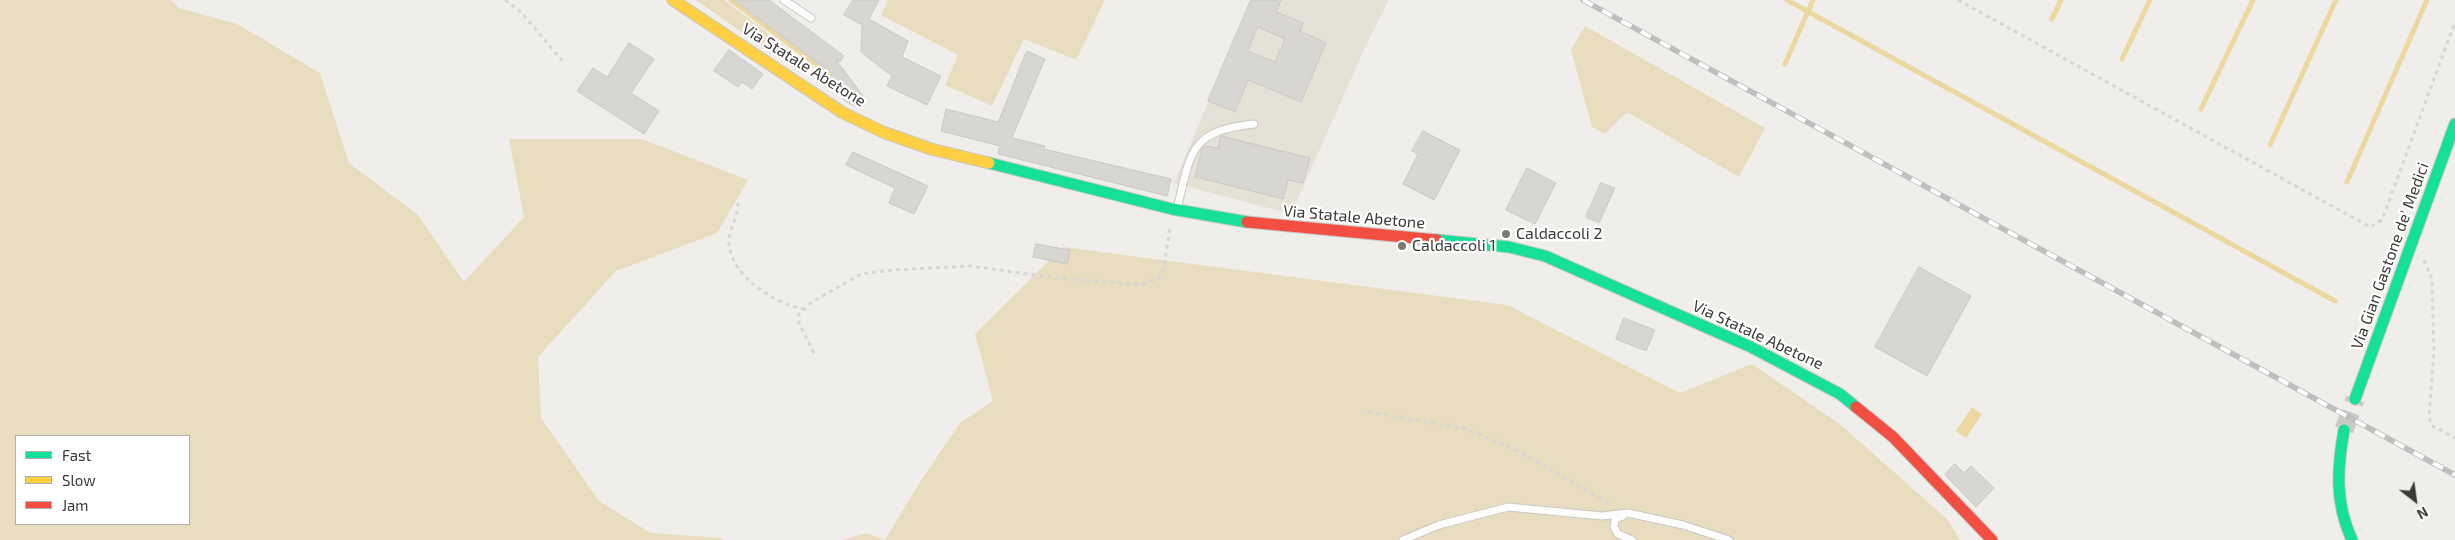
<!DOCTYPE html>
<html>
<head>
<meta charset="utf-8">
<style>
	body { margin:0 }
	#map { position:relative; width:2455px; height:540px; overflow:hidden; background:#efeeea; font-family:"Exo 2",sans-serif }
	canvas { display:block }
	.legend { position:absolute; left:15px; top:435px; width:175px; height:90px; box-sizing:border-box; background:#fff; border:1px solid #b1b0af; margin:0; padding:6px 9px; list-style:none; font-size:15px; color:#3b3a37 }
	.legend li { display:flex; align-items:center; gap:10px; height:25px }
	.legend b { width:25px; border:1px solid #b1b0af }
	.north { position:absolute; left:2390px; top:475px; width:50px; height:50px; -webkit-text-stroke:4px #fff; paint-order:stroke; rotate:150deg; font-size:14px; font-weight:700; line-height:20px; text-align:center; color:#3b3a37 }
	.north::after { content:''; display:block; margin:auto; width:18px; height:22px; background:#3b3a37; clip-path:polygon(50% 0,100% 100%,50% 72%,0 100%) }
</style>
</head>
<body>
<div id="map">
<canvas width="2455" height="540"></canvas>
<ul class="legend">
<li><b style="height:6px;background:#16e098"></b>Fast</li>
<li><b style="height:6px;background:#ffcf43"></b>Slow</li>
<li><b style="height:6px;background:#f24e42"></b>Jam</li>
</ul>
<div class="north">N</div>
</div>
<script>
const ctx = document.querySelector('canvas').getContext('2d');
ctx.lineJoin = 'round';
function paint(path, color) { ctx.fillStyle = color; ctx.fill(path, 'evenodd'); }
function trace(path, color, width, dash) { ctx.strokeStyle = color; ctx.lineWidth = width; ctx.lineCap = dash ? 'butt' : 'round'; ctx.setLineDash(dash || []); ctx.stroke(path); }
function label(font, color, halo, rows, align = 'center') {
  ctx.font = font + ' "Exo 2",sans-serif'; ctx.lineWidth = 4.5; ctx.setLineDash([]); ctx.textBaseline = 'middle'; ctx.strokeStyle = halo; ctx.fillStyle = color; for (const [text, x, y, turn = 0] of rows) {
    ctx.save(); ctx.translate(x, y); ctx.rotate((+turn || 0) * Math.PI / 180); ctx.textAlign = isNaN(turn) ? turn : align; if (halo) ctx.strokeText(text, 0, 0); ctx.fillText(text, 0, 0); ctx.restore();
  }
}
paint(new Path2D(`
	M1251,0H1389L1367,43L1291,214L1174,183Z`), '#e5e1d7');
paint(new Path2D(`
	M0,0H171L179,8L237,24L320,73L349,163L418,215L464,282L524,217L509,139H642L748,180L717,233L616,271L538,357L541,418L599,501L651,533L721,538L724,540H0ZM16,436H189V524H16Z
	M696,0H724L803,60L796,70Z
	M888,0H1105L1076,60L1024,39L992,106L945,85L958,55L881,15Z
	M1585,26L1765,128L1739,177L1627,112L1605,134L1592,127L1571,50Z
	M1063,247L1507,305L1680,393L1752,364L1841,425L1948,520L1960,540H842L866,533L885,540L920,482L960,423L993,401L975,334Z`), '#e8debf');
paint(new Path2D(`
	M1972,407L1982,414L1966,438L1956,431Z`), '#ecd8a0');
trace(new Path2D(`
	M731,0L829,74
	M1787,0L2335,301
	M2052,19L2061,0
	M2122,59L2150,0
	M1785,64L1813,0
	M2201,109L2253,0
	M2270,145L2336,0
	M2347,182L2427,0`), '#ecd8a0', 5);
const building = new Path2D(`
	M734,0H769L844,56L840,62L836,60L864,97L855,106L845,101L828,78L832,74Z
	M853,0H879L869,19L908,41L902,57L941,76L927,105L887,86L892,76L861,52L862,25L844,15Z
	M1251,0H1281L1276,12L1303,23L1300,31L1326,43L1301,102L1248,80L1235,112L1208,101ZM1258,27L1285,39L1275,62L1248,51Z
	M629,43L654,59L631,93L659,111L644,134L577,91L593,68L607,77Z
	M729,50L763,74L752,89L742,82L738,87L714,71Z
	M1027,51L1045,59L1012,138L1045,146L1044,149L1171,179L1167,196L998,154L1000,146L941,131L946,109L998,122Z
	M1423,131L1460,150L1434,200L1403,184L1418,154L1412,151Z
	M1221,136L1310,158L1303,183L1288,180L1283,199L1195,177L1202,149L1206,146L1218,148Z
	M853,152L928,186L914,214L889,203L895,188L846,165Z
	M1527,168L1556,183L1535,224L1506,210Z
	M1601,183L1615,188L1599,223L1586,217Z
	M1036,244L1070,250L1067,264L1033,257Z
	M1919,267L1971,296L1927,376L1875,347Z
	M1624,318L1655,330L1646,351L1616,339Z
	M1955,464L1964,473L1971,466L1994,488L1976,507L1945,475Z`);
paint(building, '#d7d6d3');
trace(building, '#cac9c6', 1);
trace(new Path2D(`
	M2344,430L2355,399`), '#cbcac6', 19, [19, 9]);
const lane = new Path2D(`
	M784,0L811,18
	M1177,209C1191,152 1189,131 1254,124
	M1623,516L1615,519L1614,527L1618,534L1632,540
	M1403,540L1439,525L1508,507L1602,516L1628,513L1683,525L1729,540`);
const fast = new Path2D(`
	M989,163L1172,209L1247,222
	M1437,240L1509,247L1545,256L1751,347L1840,394L1856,407
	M2355,399L2455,124
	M2344,430C2337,469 2335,503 2352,540`);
const slow = new Path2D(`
	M673,0L843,113L883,132L931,149L989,163`);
const jam = new Path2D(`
	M1247,222L1437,240
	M1856,407L1893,437L1992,540`);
trace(lane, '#c9c8c5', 9);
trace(fast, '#c9c8c5', 13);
trace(slow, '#c9c8c5', 13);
trace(jam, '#c9c8c5', 13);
trace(new Path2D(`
	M505,0L521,12L565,64
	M1958,0L2370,227L2382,220L2455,22
	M738,203C738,218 728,230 729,244C732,277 774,303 803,309
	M2424,260L2432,279L2434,352L2429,415L2431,425L2455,438
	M814,353L799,323V314L812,302L861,274L892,270L971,266L1056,278L1141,285L1159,278L1164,268L1170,227
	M1368,412L1464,428L1505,445L1545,466L1608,503`), '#d6d6d5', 3, [4, 4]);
trace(lane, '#fdfcfc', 7);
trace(fast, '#16e098', 11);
trace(slow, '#ffcf43', 11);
trace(jam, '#f24e42', 11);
const rail = new Path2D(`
	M1583,0L2455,475`);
trace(rail, '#bfbfbf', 5.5);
trace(rail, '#fff', 4, [11]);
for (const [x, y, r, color] of [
	[1506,234,5,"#7a7976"],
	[1402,246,5,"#7a7976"]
]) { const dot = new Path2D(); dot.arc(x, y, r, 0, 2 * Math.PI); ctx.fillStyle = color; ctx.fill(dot); trace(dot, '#fff', 2); }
label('16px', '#3b3a37', '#fff', [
	["Via Statale Abetone",804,65,32],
	["Via Statale Abetone",1354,217,5],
	["Via Gian Gastone de' Medici",2390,256,-70],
	["Via Statale Abetone",1758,335,25]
]);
label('16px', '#3b3a37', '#fff', [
	["Caldaccoli 2",1516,234],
	["Caldaccoli 1",1412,246]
], 'left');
</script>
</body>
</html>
